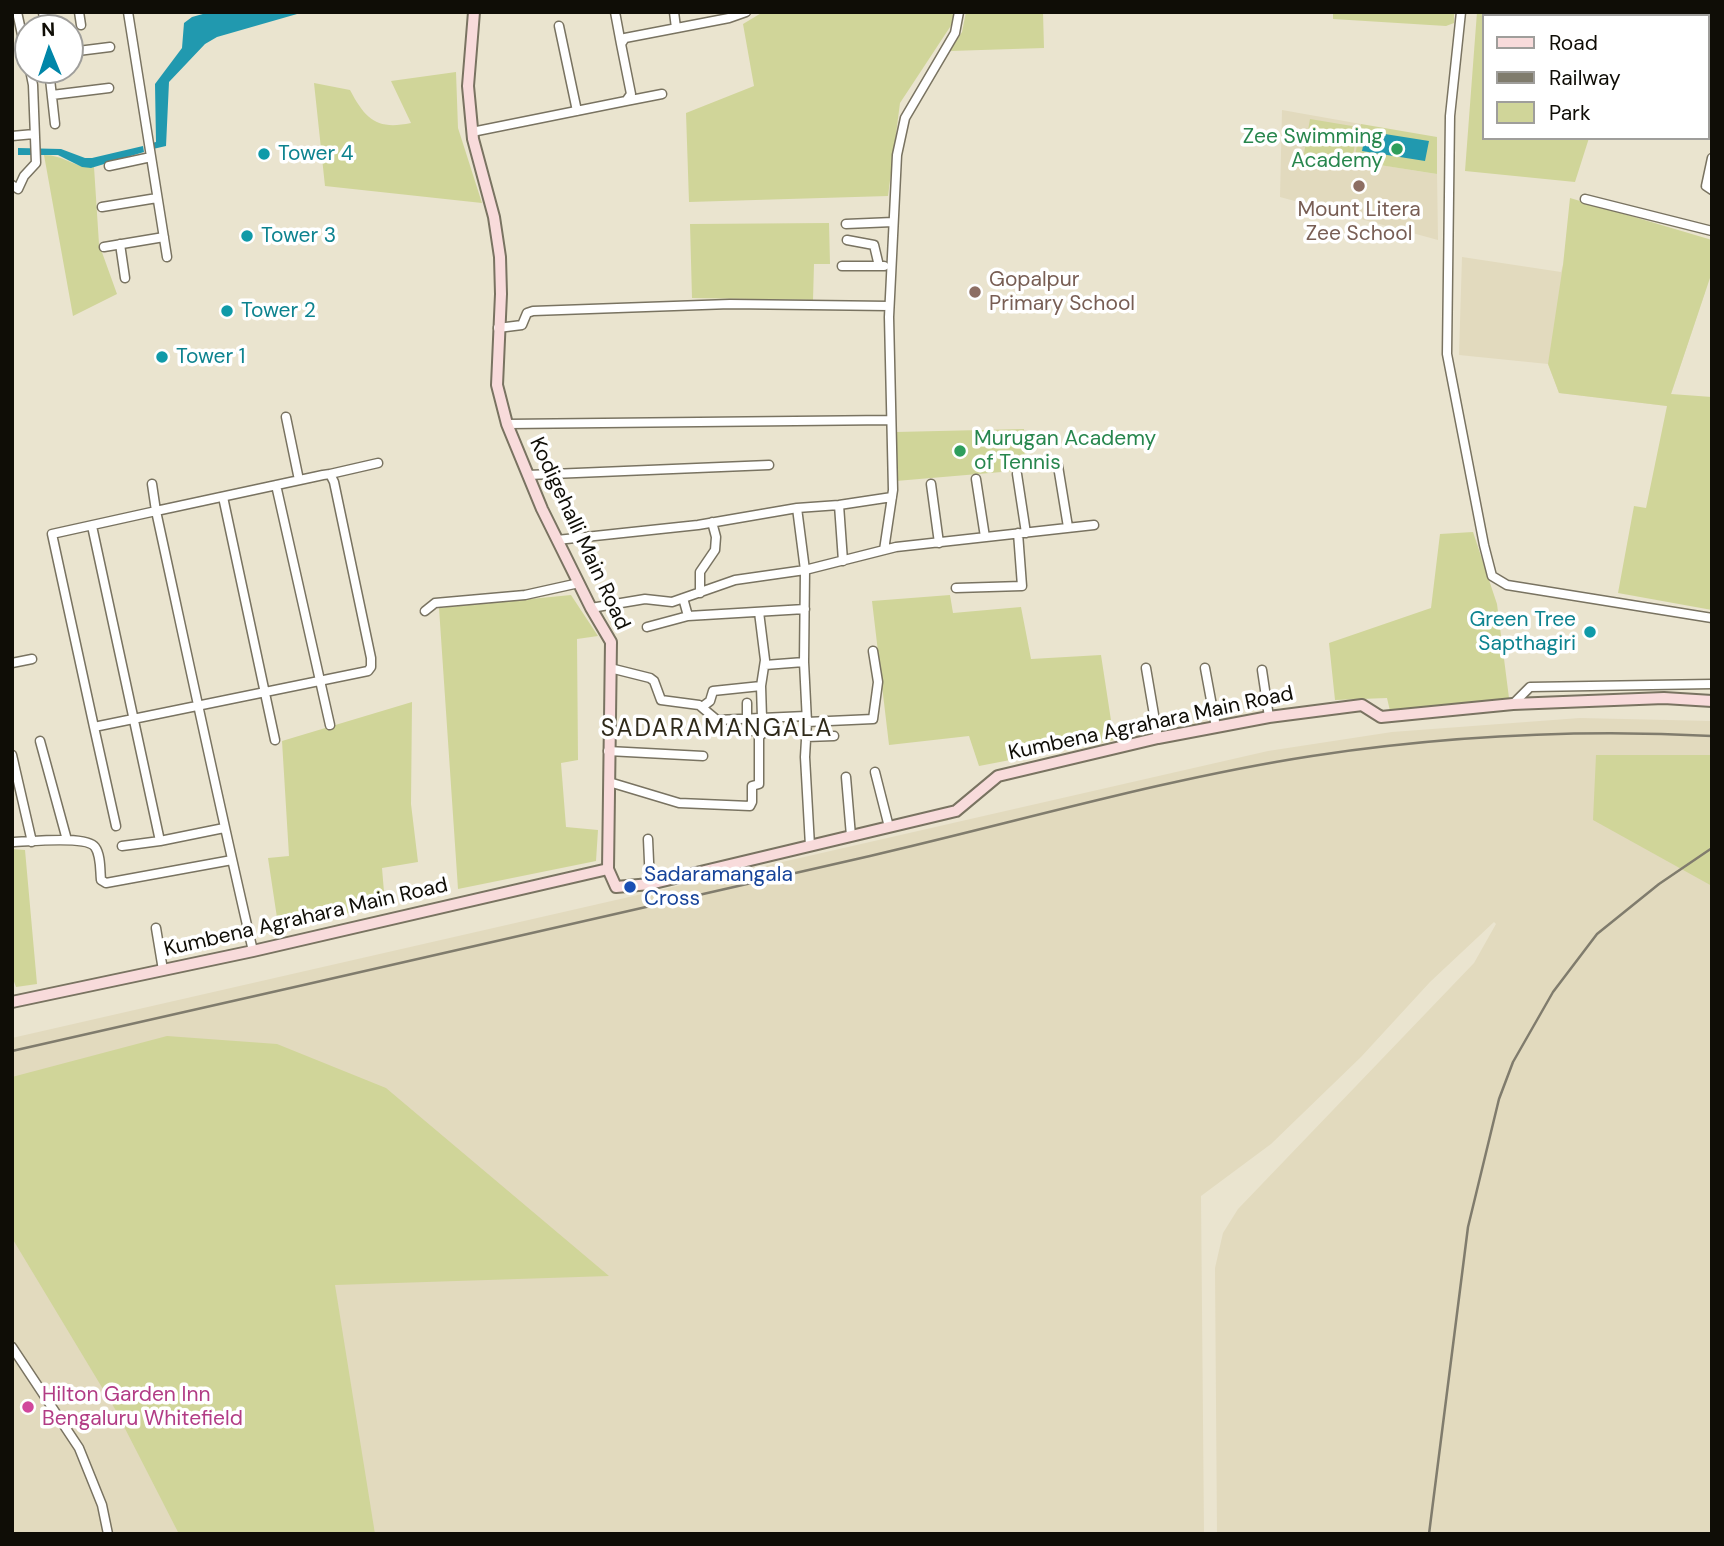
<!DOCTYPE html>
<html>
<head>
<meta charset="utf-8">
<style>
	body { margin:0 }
	#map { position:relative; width:1724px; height:1546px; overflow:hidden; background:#eae4cf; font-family:"DM Sans",sans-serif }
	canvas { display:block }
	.frame { position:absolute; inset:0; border:14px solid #0f0d06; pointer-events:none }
	.legend { position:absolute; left:1482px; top:14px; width:228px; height:126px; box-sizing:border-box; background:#fff; border:2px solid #9f9e9b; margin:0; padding:9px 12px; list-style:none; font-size:21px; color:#0f0d06 }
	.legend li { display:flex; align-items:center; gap:14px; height:35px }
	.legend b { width:35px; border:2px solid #9f9e9b }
	.north { position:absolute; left:14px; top:14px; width:70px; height:70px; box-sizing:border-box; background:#fff; border:2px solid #9f9e9b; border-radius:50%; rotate:358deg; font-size:19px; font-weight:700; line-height:28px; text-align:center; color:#0f0d06 }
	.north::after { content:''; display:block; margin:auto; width:24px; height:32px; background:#0086a8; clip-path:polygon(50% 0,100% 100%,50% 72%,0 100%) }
</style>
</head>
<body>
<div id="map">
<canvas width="1724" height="1546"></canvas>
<div class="frame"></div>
<ul class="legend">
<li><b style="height:9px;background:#f8dbdb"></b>Road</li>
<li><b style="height:9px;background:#807c6d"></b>Railway</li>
<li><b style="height:19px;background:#d0d599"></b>Park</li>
</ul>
<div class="north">N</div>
</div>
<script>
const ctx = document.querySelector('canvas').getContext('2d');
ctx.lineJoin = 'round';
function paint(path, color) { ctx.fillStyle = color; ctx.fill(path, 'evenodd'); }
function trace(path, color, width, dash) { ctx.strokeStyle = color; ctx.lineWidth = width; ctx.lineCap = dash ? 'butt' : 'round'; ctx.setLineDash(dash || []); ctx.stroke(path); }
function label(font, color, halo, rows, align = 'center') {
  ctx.font = font + ' "DM Sans",sans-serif'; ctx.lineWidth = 7; ctx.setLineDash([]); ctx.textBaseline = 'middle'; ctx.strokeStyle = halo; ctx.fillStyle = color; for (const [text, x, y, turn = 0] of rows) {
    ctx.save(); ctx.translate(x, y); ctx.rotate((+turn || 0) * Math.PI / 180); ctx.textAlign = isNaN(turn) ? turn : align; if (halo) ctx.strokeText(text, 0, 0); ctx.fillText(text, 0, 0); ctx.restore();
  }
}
paint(new Path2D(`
	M1282,110L1361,124L1355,161L1437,174L1438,240L1280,197Z
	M1462,257L1561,272L1563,265L1705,292L1667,406L1559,393L1548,364L1459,355Z
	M1580,718L1712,721V1534H1217L1215,1268L1223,1233L1238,1209L1474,963L1496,924L1494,922L1430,982L1361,1057L1271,1144L1201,1196L1204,1534H12V1038L1268,751L1392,732Z`), '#e2dabe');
paint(new Path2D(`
	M763,12H954L952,24L900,103L888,196L689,202L686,113L754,86L743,24Z
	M966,12H1043L1044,48L950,51L962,32Z
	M1333,12H1454V23L1446,26L1333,19Z
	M1477,12H1712V90L1708,89V16H1484V138H1589L1575,182L1465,171Z
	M456,72L458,128L482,203L325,186L314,83L350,90C366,120 377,130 411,123L391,81Z
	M1310,119L1358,127L1351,167L1303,159Z
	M1361,124L1437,137V174L1354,161Z
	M44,155C65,155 75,169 94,167L99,244L117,294L73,316Z
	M1570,198L1712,240V272L1671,394L1712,397V610L1618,593L1634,506L1646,508L1667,406L1559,393L1548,364L1563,265Z
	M829,223L830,264H814L813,300L692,298L690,224Z
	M1024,429L1025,470L896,481V432Z
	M1473,532L1497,604L1509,698L1390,711L1387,698L1335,700L1329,643L1431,608L1440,534Z
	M571,595L598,636L577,639L578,760L561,763L566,827L598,830L596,861L458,889L439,608Z
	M950,595L953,613L1021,607L1031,659L1101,655L1114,740L979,766L969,736L889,745L872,601Z
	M412,702L411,804L418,862L382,868L385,904L279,931L268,858L289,856L282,741Z
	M1596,755H1712V886L1593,820Z
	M12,849L25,850L37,984L16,987L12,976Z
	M167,1036L277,1044L386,1088L609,1276L335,1285L375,1534H179L115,1409L12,1238V1077Z`), '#d0d599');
paint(new Path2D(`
	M210,12H304L217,37L205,44L169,82L166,146L153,149L152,143L156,142L155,84L182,48L184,23L192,17Z
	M1366,131L1429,141L1425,161L1362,151Z
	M143,146L144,152L91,168L82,167L58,155H18V148L61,149L85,158H92Z`), '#2199af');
const street = new Path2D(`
	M17,12L28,62
	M43,12L45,28
	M79,12L81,25
	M128,12L167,257
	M615,12L621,44
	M674,12L676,28
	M1461,12L1450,116L1447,354L1484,545L1492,576L1507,585L1712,618
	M559,26L577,111
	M70,52L110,47
	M49,70L55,124
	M52,95L109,88
	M626,101L662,94
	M472,132L626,101L631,94L621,44L625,38L729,18L746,12
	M12,136L34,134
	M1712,158L1706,186L1712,190
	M109,166L151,157
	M12,185L18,189L24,176L36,163L33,85L30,70
	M1585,199L1712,231
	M102,207L157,198
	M846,224L893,222
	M847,240L874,245L879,266
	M120,244L125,278
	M104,247L164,237
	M842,266H884
	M498,328L522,325L527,313L533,311L730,304L889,306
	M286,417L299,480
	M507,424L891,420
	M1058,466L1068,527
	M330,474L378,463
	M1017,474L1026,533
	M528,475L769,465
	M976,479L985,537
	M152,484L156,511L52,534L94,727L368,671L371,667V658L334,482L330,474L323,475L156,511C188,658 219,805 253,951
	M931,484L939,543
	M276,485L330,725
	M223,497L275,740
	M839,505L843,561
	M797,508L805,570L804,662L807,722L805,757L810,846
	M92,526L160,841L224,828
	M557,540L698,525L797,508L839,505L892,497
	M884,550L893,490L889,317L897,155L905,118L955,33L959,12
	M956,588L1022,586L1018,533
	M700,593V572L715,550L716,537L712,522
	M683,598L688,616L805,609
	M591,608L645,599L672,602L735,580L805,570L896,547L1094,525
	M425,611L435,603L525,595L579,583
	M759,612L765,660L761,686L762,718
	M647,627L688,616
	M12,663L32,659
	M765,665L804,662
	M610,668L650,678L654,681L661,700L699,705L717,720L806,716
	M1146,668L1158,738
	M1205,668L1216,727
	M1262,670L1269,717
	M1513,704L1530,687L1712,684
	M702,707L710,701L713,691L761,686
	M747,719V703
	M807,722L873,719L878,682L873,651
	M94,727L116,826
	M751,731L752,719
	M806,737L834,736
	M40,741L67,840
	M608,751L703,756
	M12,755L32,842
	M875,772L889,827
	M846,777L851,836
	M609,782L679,803L750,806L752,802V786L759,784V737L765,731V718
	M648,839L650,884
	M12,842C28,842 86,835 95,847C101,855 100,871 101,880L106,883L232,860
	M122,846L160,841
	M156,928L163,970
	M12,1347L79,1448L102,1505L108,1534`);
const secondary = new Path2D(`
	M474,12L468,86L473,139L494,217L500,257L501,294L497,385L507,424L542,509L591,608L611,642L608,869L616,887L650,884L956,811L998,776L1158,738L1269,717L1362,705L1381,717L1513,704L1664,698L1712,701
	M12,1002L253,951L608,869`);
trace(street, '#797361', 11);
trace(secondary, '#797361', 14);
trace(street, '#fff', 8);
trace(secondary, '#f8dbdb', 10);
trace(new Path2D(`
	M12,1051C298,986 584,922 870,856C1017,822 1163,779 1312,756C1445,736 1578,729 1712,736
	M1429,1534L1468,1227L1499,1099L1513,1062L1553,992L1597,934L1659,884L1712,848`), '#807c6d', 2.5);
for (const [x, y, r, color] of [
	[1397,149,7,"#2e9e5b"],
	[264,154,7,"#0f9aa8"],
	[1359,186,7,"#8d6e63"],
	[247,236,7,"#0f9aa8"],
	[975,292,7,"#8d6e63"],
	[227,311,7,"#0f9aa8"],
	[162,357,7,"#0f9aa8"],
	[960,451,7,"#2e9e5b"],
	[1590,632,7,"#0f9aa8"],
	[630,887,7,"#1a4fb4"],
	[28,1407,7,"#d1479c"]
]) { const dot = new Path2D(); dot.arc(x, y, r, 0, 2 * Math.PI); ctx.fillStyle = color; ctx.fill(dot); trace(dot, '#fff', 2.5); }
label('21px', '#27864d', '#fff', [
	["Zee Swimming",1383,137],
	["Academy",1383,161],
	["Murugan Academy",974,439,"left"],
	["of Tennis",974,463,"left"]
], 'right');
label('21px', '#0d838f', '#fff', [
	["Tower 4",278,154],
	["Tower 3",261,236],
	["Tower 2",241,311],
	["Tower 1",176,357],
	["Green Tree",1576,620,"right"],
	["Sapthagiri",1576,644,"right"]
], 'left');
label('21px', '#785e54', '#fff', [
	["Mount Litera",1359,210],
	["Zee School",1359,234],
	["Gopalpur",989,280,"left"],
	["Primary School",989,304,"left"]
]);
label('21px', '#0f0d06', '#fff', [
	["Kodigehalli Main Road",579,534,65],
	["Kumbena Agrahara Main Road",1151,724,-12],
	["Kumbena Agrahara Main Road",306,918,-13]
]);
label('21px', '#164399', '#fff', [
	["Sadaramangala",644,875],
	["Cross",644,899]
], 'left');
label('21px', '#b23c85', '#fff', [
	["Hilton Garden Inn",42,1395],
	["Bengaluru Whitefield",42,1419]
], 'left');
ctx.letterSpacing = '2px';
label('24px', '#2f2a1a', '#fff', [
	["SADARAMANGALA",717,730]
]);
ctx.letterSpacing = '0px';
</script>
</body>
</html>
